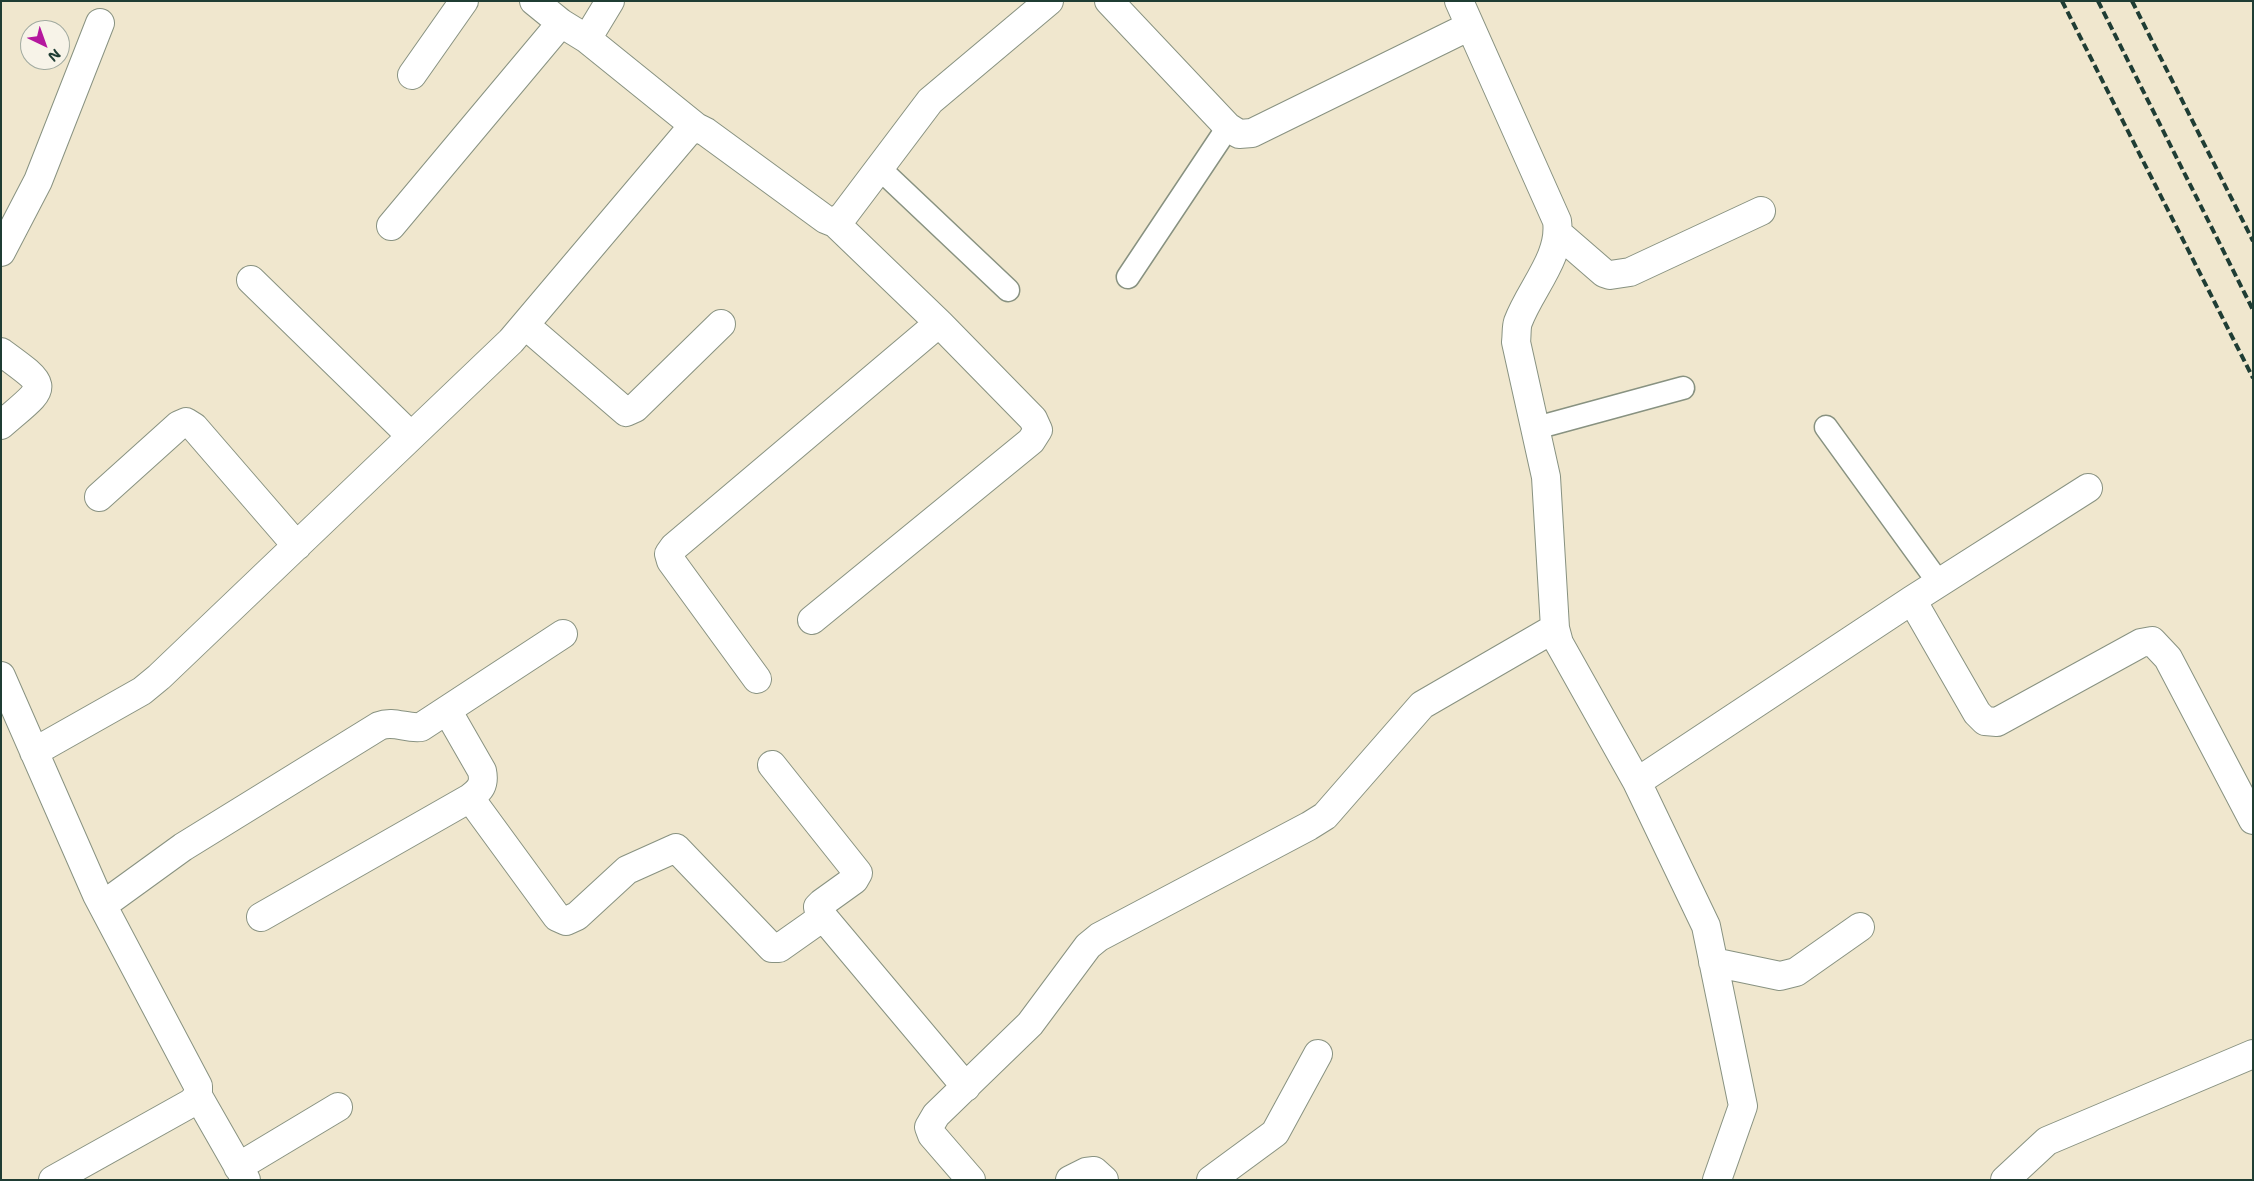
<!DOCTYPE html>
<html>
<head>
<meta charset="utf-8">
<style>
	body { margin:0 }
	#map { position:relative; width:2254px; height:1181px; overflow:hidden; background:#f0e7ce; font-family:"Shantell Sans",sans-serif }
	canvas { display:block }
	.frame { position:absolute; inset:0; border:2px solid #1f3d34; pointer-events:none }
	.north { position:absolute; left:20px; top:20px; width:50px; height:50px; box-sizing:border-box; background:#f7f3e8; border:1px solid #a1aaa0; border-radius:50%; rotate:138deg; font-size:14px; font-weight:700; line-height:20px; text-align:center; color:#1f3d34 }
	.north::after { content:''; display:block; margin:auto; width:18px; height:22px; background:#b5179e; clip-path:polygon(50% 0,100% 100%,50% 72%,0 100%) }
</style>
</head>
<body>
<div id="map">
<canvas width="2254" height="1181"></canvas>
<div class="frame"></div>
<div class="north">N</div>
</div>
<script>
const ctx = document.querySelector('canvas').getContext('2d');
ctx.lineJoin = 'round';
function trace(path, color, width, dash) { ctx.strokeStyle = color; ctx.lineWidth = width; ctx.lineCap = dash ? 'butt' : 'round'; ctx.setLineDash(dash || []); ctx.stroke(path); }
const lane = new Path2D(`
	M879,168L1008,290
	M1128,277L1228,127
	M1826,427L1939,583
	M1536,428L1683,388`);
const street = new Path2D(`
	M534,1L561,23L587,39L696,127
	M1109,1L1228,127L1239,134L1252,133L1470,26
	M1459,1L1557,221C1562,257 1530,289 1518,322C1516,328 1517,335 1516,342L1546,477L1555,628L1559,643L1637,782L1706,926L1743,1106L1717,1180
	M587,39L610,1
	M412,75L464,1
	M391,226L561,23
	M1559,234L1604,273L1610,275L1630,272L1761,211
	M1,252L38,181L100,23
	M251,280L411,436
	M525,325L626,412L635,408L721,324
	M1,352C52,389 47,385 1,425
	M99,497L179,425L186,422L194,427L297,546
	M1912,600L1977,713L1985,721L1997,722L2141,643L2152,641L2168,658L2253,820
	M812,620L1031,441L1038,430L1033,419L939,323L835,223
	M1,676L97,895L198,1086V1096L191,1103L53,1180
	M757,679L671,561L669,554L674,547L939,323
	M34,752L142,691L159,677L511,341L687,133L696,127L706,132L825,219L835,223L844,215L930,101L1049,1
	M772,765L858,873L854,880L822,903L818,907L819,912L966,1087
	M1637,782L1912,600L2088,488
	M470,798L557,917L566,921L577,916L627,870L676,848L772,948H779L823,917
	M103,905L183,847L379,726C394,720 406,729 421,727L563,634
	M261,917L470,798C480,790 485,785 482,771L447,710
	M1713,962L1780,976L1796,972L1860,927
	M198,1096L246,1180
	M238,1167L338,1107
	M971,1180L932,1135L929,1127L936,1115L1030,1024L1088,946L1099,937L1309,826L1325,816L1422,705L1555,628
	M1070,1180L1086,1172L1094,1171L1104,1180
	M1211,1180L1275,1133L1318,1054
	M2005,1180L2047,1141L2253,1054`);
trace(lane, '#889281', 25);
trace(street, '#889281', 30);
trace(lane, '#fff', 22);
trace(street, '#fff', 28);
trace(new Path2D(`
	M2062,1L2253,378
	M2098,1L2253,310
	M2132,1L2253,241`), '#1f3d34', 4, [8, 4]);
</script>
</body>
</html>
